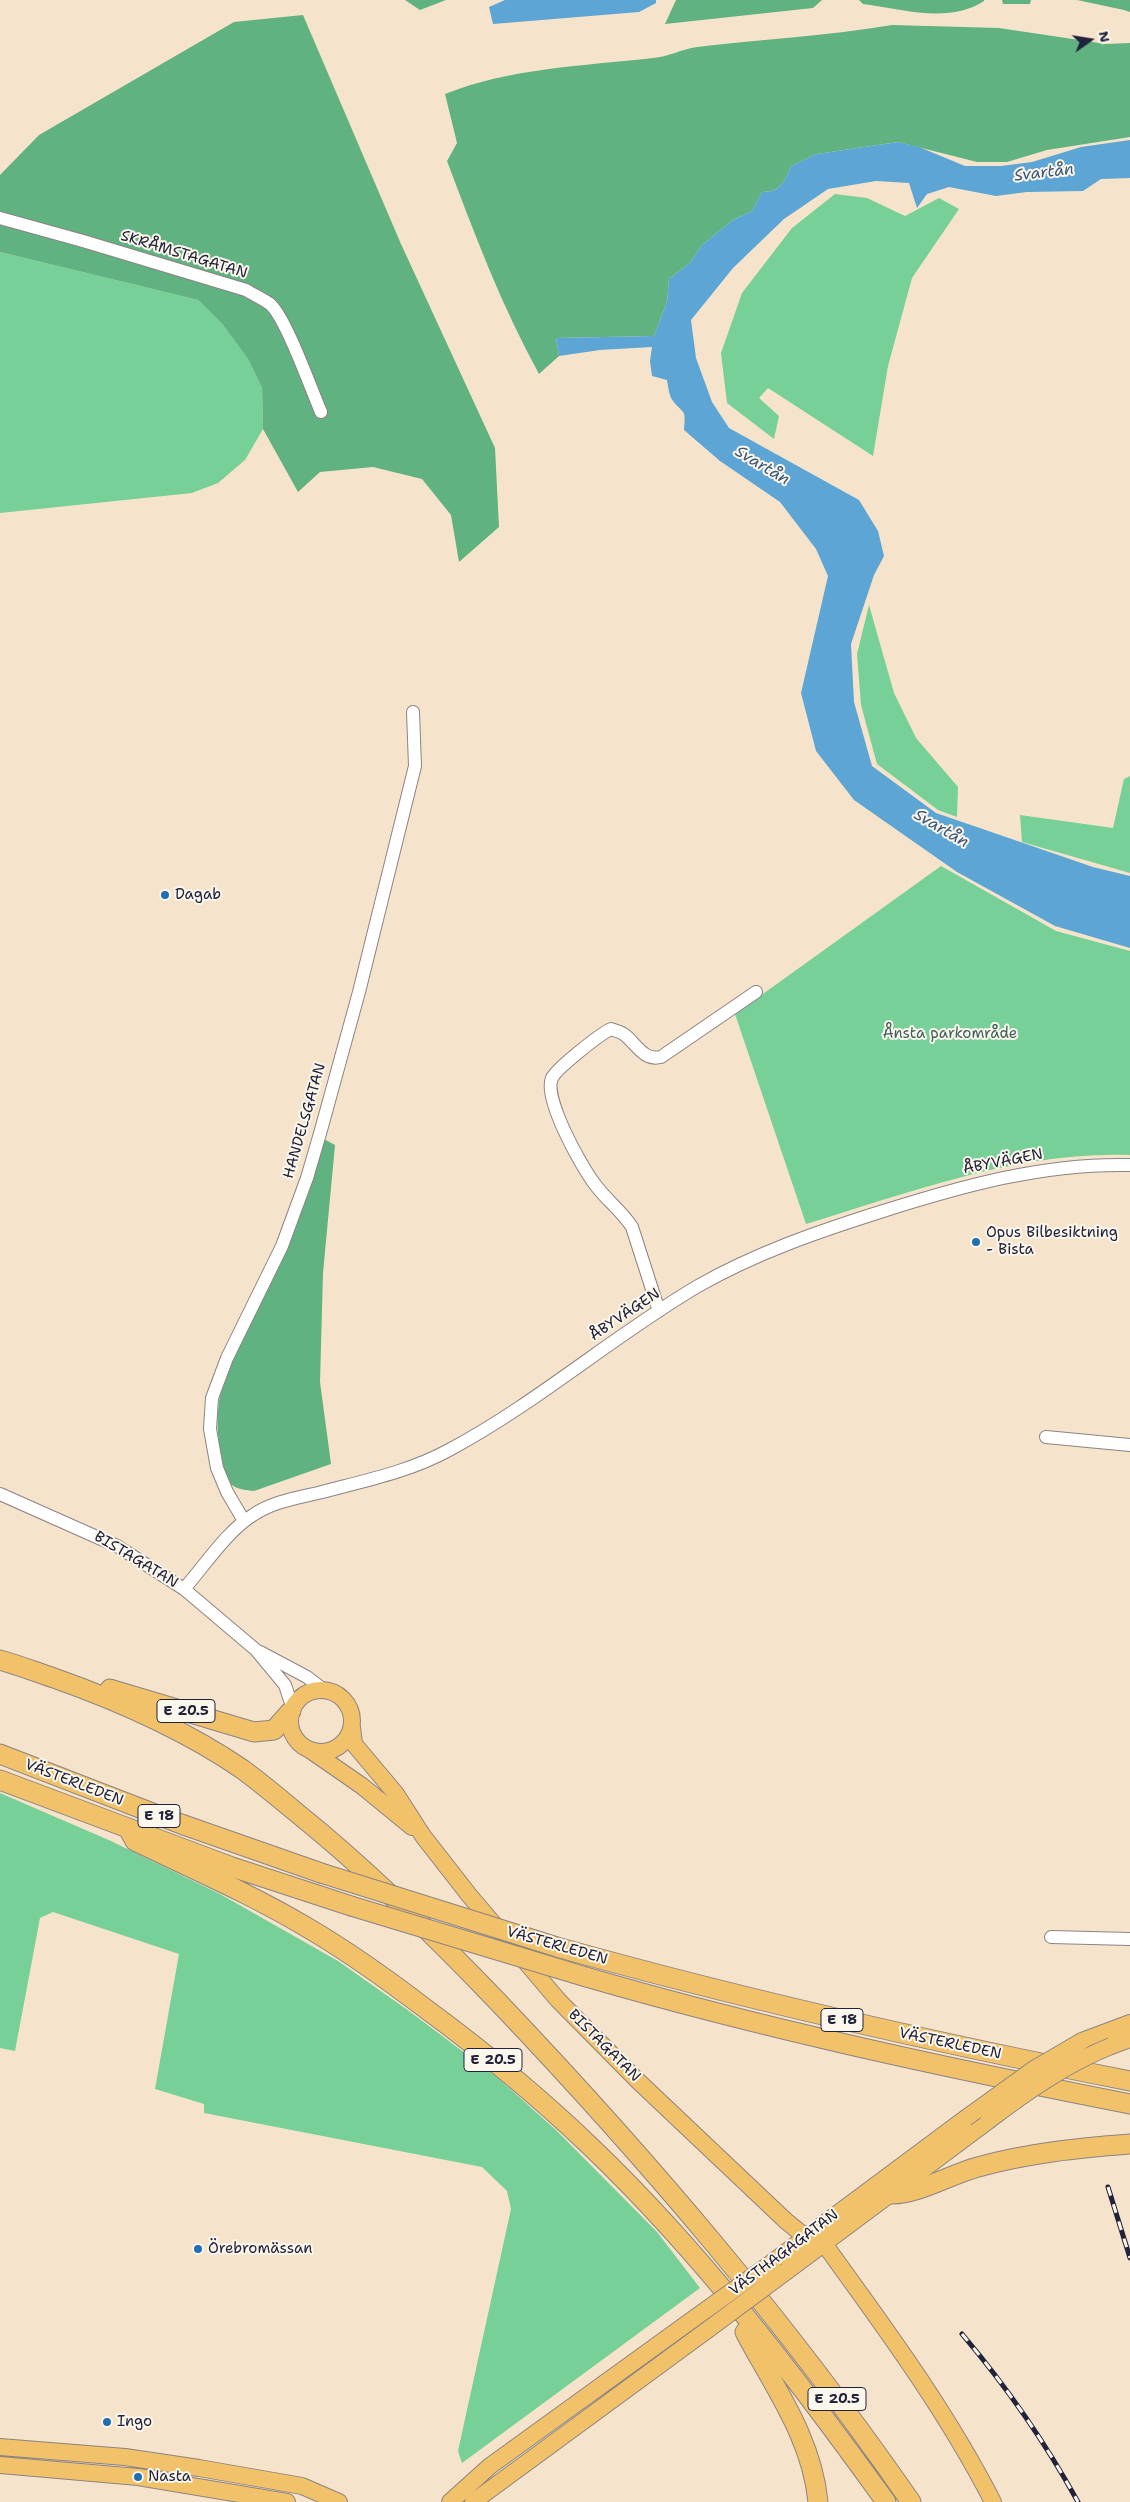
<!DOCTYPE html>
<html>
<head>
<meta charset="utf-8">
<style>
	body { margin:0 }
	#map { position:relative; width:1130px; height:2502px; overflow:hidden; background:#f5e4cb; font-family:"Shantell Sans",sans-serif }
	canvas { display:block }
	.north { position:absolute; left:1065px; top:15px; width:50px; height:50px; -webkit-text-stroke:4px #fbf7ec; paint-order:stroke; rotate:77deg; font-size:14px; font-weight:700; line-height:20px; text-align:center; color:#22223b }
	.north::after { content:''; display:block; margin:auto; width:18px; height:22px; background:#22223b; clip-path:polygon(50% 0,100% 100%,50% 72%,0 100%) }
</style>
</head>
<body>
<div id="map">
<canvas width="1130" height="2502"></canvas>
<div class="north">N</div>
</div>
<script>
const ctx = document.querySelector('canvas').getContext('2d');
ctx.lineJoin = 'round';
function paint(path, color) { ctx.fillStyle = color; ctx.fill(path, 'evenodd'); }
function trace(path, color, width, dash) { ctx.strokeStyle = color; ctx.lineWidth = width; ctx.lineCap = dash ? 'butt' : 'round'; ctx.setLineDash(dash || []); ctx.stroke(path); }
function label(font, color, halo, rows, align = 'center') {
  ctx.font = font + ' "Shantell Sans",sans-serif'; ctx.lineWidth = 4; ctx.setLineDash([]); ctx.textBaseline = 'middle'; ctx.strokeStyle = halo; ctx.fillStyle = color; for (const [text, x, y, turn = 0] of rows) {
    ctx.save(); ctx.translate(x, y); ctx.rotate((+turn || 0) * Math.PI / 180); ctx.textAlign = isNaN(turn) ? turn : align; if (halo) ctx.strokeText(text, 0, 0); ctx.fillText(text, 0, 0); ctx.restore();
  }
}
paint(new Path2D(`
	M835,194L867,198L905,216L939,198L959,209L912,278L888,366L873,456L768,388L759,398L779,416L774,439L727,403L721,353L742,293L792,228Z
	M0,252L198,300L223,325L248,359L262,388L263,429L245,460L218,483L192,493L0,513Z
	M869,605L894,693L916,738L958,787L957,817L938,810L877,764L861,705L857,654Z
	M1130,776V873L1022,842L1020,815L1113,828L1124,779Z
	M941,866L1056,931L1130,951V1155C1019,1151 911,1192 806,1224L735,1014Z
	M0,1793L111,1841L220,1894L338,1961L409,2011L498,2078L557,2131L657,2232L700,2288L462,2463L458,2451L511,2209L507,2191L482,2167L204,2113V2104L155,2089L179,1954L53,1912L40,1918L15,2051L0,2048Z`), '#76d097');
paint(new Path2D(`
	M405,0H446L420,10Z
	M676,0H822L813,8L665,24Z
	M859,0H984V1C949,24 902,9 863,4Z
	M1002,0H1031L1030,4H1003Z
	M1077,0H1130V12L1124,10Z
	M303,15L401,244L495,448L499,527L459,562L451,515L422,479L373,467L320,472L298,492L263,429L262,388L248,359L223,325L198,300L0,252V175L39,135L234,22Z
	M892,25L999,28L1106,44L1130,43V137L1047,150L1007,162H977L898,142L817,154L791,166C785,181 781,192 762,192L752,211L733,220L702,245L690,263L669,279L667,302L654,336L556,338L559,356L539,374C502,307 474,233 447,161L457,143L445,94C510,68 583,66 653,58C668,57 682,49 697,47C762,39 827,36 892,25Z
	M324,1139L335,1145L323,1273L320,1382L331,1464L254,1491C246,1490 239,1490 232,1485C226,1479 225,1471 223,1464C216,1435 215,1409 224,1380Z`), '#60b280');
paint(new Path2D(`
	M505,0H656V3L639,12L493,24L489,7Z
	M1130,140V178L1101,179L1083,191L1027,192L996,196L949,187L927,194L917,208L909,183L876,181L828,189L784,219L733,268L691,320L696,358L712,402L729,428L859,500L878,531L884,556L874,575L851,644L854,702L872,766L936,813L1093,867L1130,876V948L1055,926L957,872L854,800L816,751L801,693L828,576L816,549L780,502L720,461L684,430C686,408 684,415 673,401C669,396 668,386 667,380L652,376L650,361L652,347L600,350L559,356L556,338L654,336L667,302L669,279L690,263L702,245L733,220L752,211L762,192C781,192 785,181 791,166L817,154L898,142L919,147L965,166H1001L1032,162L1081,147Z`), '#5da5d4');
const minor = new Path2D(`
	M0,218L83,241L246,290C254,295 263,299 270,304C286,318 311,389 321,412
	M659,1311L632,1227C621,1210 605,1199 594,1183C581,1166 543,1098 552,1078C557,1068 600,1034 611,1029C616,1031 622,1032 626,1036C637,1045 644,1061 661,1057L756,992
	M1046,1437L1130,1445
	M0,1494L117,1546L184,1589L256,1650L285,1685L292,1706
	M244,1521L227,1492L217,1468L210,1429L212,1398L227,1358L282,1246L307,1178L321,1130L359,992L415,766L413,712
	M184,1589C205,1565 227,1531 253,1515C272,1502 296,1498 318,1493C363,1481 409,1472 449,1450C537,1403 613,1336 698,1286C756,1253 817,1232 880,1212C962,1186 1043,1163 1130,1165
	M260,1652L307,1677L324,1690
	M1051,1937L1130,1939`);
const major = new Path2D(`
	M290 1721a31 31 0 1 1 62 0a31 31 0 1 1-62 0Z
	M352,1727L354,1744L396,1794L423,1836L469,1895L558,2000L637,2080L786,2221L812,2242L825,2245C885,2328 946,2410 993,2502
	M310,1750L362,1786L412,1827
	M1082,2041L1130,2023
	M1111,2046L1130,2039
	M774,2261L966,2118
	M787,2271L988,2121
	M0,2447L125,2457L199,2468L302,2486L339,2502
	M0,2465L138,2477L287,2502
	M450,2502L490,2466L696,2317
	M473,2502L706,2331`);
const highway = new Path2D(`
	M0,1660C18,1665 36,1672 54,1678C119,1701 185,1730 242,1769C261,1783 279,1798 297,1813C369,1871 436,1937 500,2004C650,2162 787,2323 911,2502
	M110,1689L254,1732L274,1730L291,1711
	M0,1754L181,1824L321,1873
	M0,1780L232,1867L351,1906
	M129,1830L135,1841C193,1869 253,1895 308,1928C349,1952 388,1980 426,2009C483,2051 538,2096 590,2146C701,2252 796,2377 886,2502
	M557,1947C746,2000 937,2043 1130,2081
	M586,1977C765,2029 947,2068 1130,2104
	M891,2194C917,2195 951,2174 978,2167C1028,2153 1079,2148 1130,2144
	M745,2332C774,2387 812,2438 818,2502`);
trace(minor, '#8c8383', 14);
trace(major, '#8c8383', 18);
trace(highway, '#8c8383', 21);
trace(minor, '#fff', 12);
trace(major, '#f2c26a', 16);
trace(highway, '#f2c26a', 19);
const rail = new Path2D(`
	M1108,2187L1130,2258
	M962,2334C1006,2386 1045,2442 1078,2502`);
trace(rail, '#22223b', 5);
trace(rail, '#fbf7ec', 3, [9]);
const majorBridge = new Path2D(`
	M966,2118L1034,2069L1082,2041
	M988,2121C1026,2092 1066,2064 1111,2046
	M696,2317L774,2261
	M706,2331L787,2271`);
const highwayBridge = new Path2D(`
	M321,1873L557,1947
	M351,1906L586,1977`);
trace(majorBridge, '#8c8383', 18, []);
trace(highwayBridge, '#8c8383', 21, []);
trace(majorBridge, '#f2c26a', 16);
trace(highwayBridge, '#f2c26a', 19);
for (const [x, y, r, color] of [
	[165,895,5,"#1f6fb2"],
	[976,1242,5,"#1f6fb2"],
	[198,2249,5,"#1f6fb2"],
	[107,2422,5,"#1f6fb2"],
	[138,2477,5,"#1f6fb2"]
]) { const dot = new Path2D(); dot.arc(x, y, r, 0, 2 * Math.PI); ctx.fillStyle = color; ctx.fill(dot); trace(dot, '#fbf7ec', 2); }
for (const [x, y, w] of [
	[186,1711,58],
	[159,1816,42],
	[842,2020,42],
	[493,2060,58],
	[837,2399,58]
]) { const box = new Path2D(); box.roundRect(x - w / 2, y - 11.5, w, 23, 4); ctx.fillStyle = '#fbf7ec'; ctx.fill(box); trace(box, '#22223b', 1); }
label('bold 14px', '#22223b', null, [
	["E 20.5",186,1711],
	["E 18",159,1816],
	["E 18",842,2020],
	["E 20.5",493,2060],
	["E 20.5",837,2399]
]);
label('15px', '#22223b', '#fbf7ec', [
	["SKRÅMSTAGATAN",184,255,17],
	["HANDELSGATAN",305,1121,-74],
	["ÅBYVÄGEN",1003,1162,-11],
	["ÅBYVÄGEN",625,1315,-34],
	["BISTAGATAN",136,1560,31],
	["VÄSTERLEDEN",74,1783,21],
	["VÄSTERLEDEN",557,1946,16],
	["VÄSTERLEDEN",950,2044,12],
	["BISTAGATAN",604,2046,45],
	["VÄSTHAGAGATAN",784,2253,-37]
]);
label('15px', '#22223b', '#fbf7ec', [
	["Dagab",175,895],
	["Opus Bilbesiktning",986,1233],
	["- Bista",986,1250],
	["Örebromässan",208,2249],
	["Ingo",117,2422],
	["Nasta",148,2477]
], 'left');
label('15px', '#3f5f5b', '#fbf7ec', [
	["Ånsta parkområde",950,1034]
]);
label('italic 16px', '#3a5678', '#fbf7ec', [
	["Svartån",1044,173,-7],
	["Svartån",762,466,31],
	["Svartån",941,829,30]
]);
</script>
</body>
</html>
